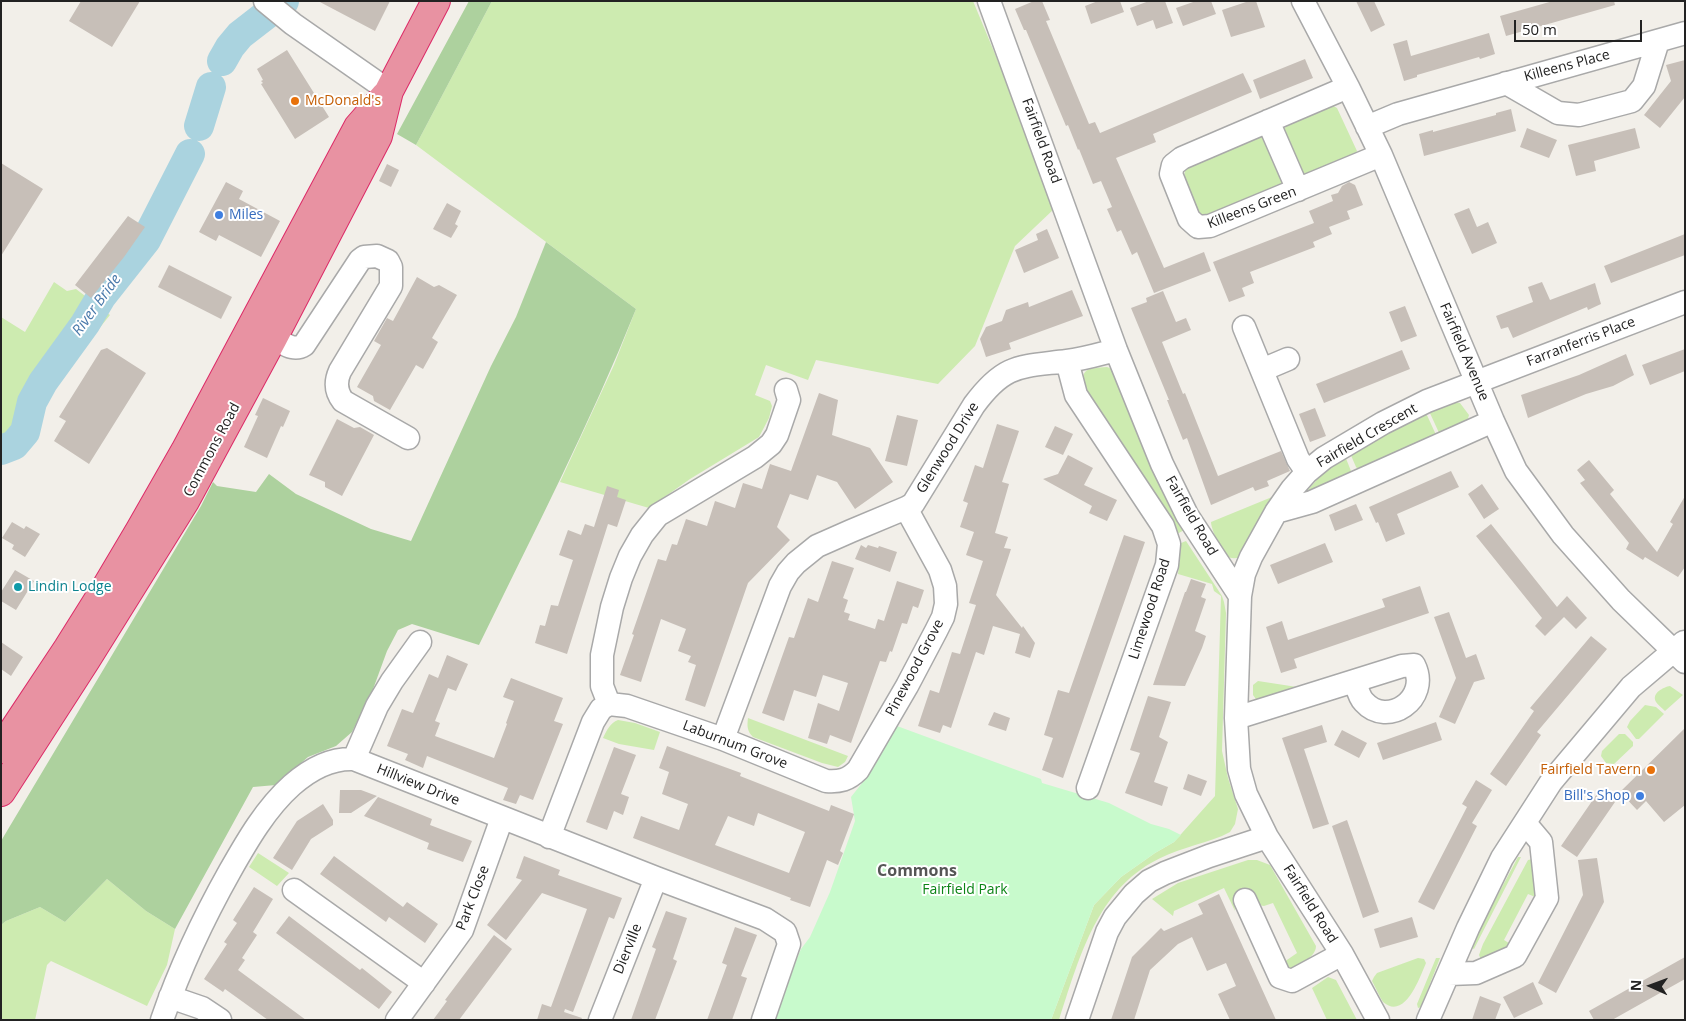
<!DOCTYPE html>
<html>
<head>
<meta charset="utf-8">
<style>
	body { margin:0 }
	#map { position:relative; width:1686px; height:1021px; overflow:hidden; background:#f2efe9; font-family:"Open Sans",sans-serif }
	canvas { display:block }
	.frame { position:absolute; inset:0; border:2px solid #222; pointer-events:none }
	.north { position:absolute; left:1626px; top:961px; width:50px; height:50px; -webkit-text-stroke:4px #fff; paint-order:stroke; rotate:272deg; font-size:14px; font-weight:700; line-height:20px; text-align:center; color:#222 }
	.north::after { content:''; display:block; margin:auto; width:18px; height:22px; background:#222; clip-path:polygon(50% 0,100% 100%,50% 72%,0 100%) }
	.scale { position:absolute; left:1514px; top:20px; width:128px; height:22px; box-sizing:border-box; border:2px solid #222; border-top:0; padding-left:6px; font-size:15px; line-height:18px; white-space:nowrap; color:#222; -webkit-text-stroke:4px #fff; paint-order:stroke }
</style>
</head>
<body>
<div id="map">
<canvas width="1686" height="1021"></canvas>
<div class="frame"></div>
<div class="north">N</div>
<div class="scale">50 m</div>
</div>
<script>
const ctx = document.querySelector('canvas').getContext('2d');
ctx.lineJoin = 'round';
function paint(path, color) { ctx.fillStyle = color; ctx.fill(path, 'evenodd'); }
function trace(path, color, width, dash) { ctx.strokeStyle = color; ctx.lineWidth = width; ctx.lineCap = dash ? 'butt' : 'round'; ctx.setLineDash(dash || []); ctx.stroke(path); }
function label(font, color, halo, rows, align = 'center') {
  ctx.font = font + ' "Open Sans",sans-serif'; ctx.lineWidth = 4; ctx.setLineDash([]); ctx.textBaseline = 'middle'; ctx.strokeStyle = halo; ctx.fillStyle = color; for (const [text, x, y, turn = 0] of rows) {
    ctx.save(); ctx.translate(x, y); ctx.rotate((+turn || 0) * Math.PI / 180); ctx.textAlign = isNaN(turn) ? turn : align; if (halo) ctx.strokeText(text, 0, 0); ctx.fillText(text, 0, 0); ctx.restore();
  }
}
paint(new Path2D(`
	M492,1H973L1000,66L1054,209L1015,246L975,346L938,384L816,360L808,380L766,365L755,395L770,401L772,406L769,418L759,437L690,479L649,508L560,482L614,365L636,309L416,145Z
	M1328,103L1337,108L1357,151L1352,159L1309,176L1302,172L1284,130L1289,120Z
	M1257,133L1266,136L1285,180L1280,188L1213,218L1202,216L1193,206L1183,182L1185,171L1191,162Z
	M54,282L67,291L76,289L110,315L52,387L30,441L4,464H1V317L25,332Z
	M1107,367L1112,369L1186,529L1177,534L1083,391C1081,367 1086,369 1107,367Z
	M1452,402L1460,403L1469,415L1467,422L1440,435L1429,411Z
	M1426,413L1437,437L1360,471L1356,467L1350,453L1374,438Z
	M1345,456L1351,471L1350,475L1306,492L1324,472Z
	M1272,497L1274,498L1239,558C1235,558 1230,559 1227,556C1221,551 1211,529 1211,522Z
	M1186,541L1222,596L1224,602L1226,613L1222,751L1228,778L1238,809L1235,824L1230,832L1222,836C1199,845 1173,850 1151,863C1095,895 1078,962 1059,1020H1051L1094,905L1121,877L1155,853L1174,842L1215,796L1221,596L1214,591L1212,584L1178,574L1181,543Z
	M1258,681L1297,687L1258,702L1253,695V685Z
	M1670,686L1683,695L1665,711C1662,708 1658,705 1656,702C1651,693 1664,687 1670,686Z
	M1645,705L1656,707L1664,714L1639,739H1636L1627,727L1630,721Z
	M748,718L848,756L845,762L838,767L822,763L753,737C747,731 747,726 748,718Z
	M618,720L635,723L660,732L654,750L619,744L603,738C607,730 610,723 618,720Z
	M1619,734H1625L1633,742V746L1614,764L1606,763L1601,756L1602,751Z
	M258,853L289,873L277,886L249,867Z
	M1518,857H1521L1474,949L1470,947Z
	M1533,859L1540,899L1528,894L1504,940L1512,945L1482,962L1479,955L1483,944L1528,860Z
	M1248,860H1257L1270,865L1316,946C1316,958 1297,965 1287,971L1284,962L1297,953L1273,903L1264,906L1258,905L1253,895L1234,902L1235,911L1224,888L1174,911L1173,916L1152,899L1178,883Z
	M107,879L146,911L175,929L167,965L147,1006L51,961L47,965L35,1020H1V925L6,921L40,907L65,922Z
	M1418,958L1424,959L1426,963C1420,977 1405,1021 1383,1002C1379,996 1376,988 1372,981L1374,977L1377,973Z
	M1436,958H1440L1421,1007L1418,1008L1417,1004Z
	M1328,977L1336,980L1357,1020H1327L1312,988Z`), '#cdebb0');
paint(new Path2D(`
	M469,1H492L416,145L397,134Z
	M546,242L636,309C590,424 533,534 479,645L412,624L398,630L387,651L372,692L352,732L336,746L308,757L276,785L253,787L175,929L146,911L107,879L65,922L40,907L6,921L1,925V841L201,506L213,482L217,486L256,492L269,474L296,494L371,529L411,541L491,366L516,317Z`), '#add19e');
paint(new Path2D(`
	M897,726L1041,779L1042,783L1109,803L1151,824L1169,829L1181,835L1174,842L1155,853L1121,877L1094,905L1051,1020H772L801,949L810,937L830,892L855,821L851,797L870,773Z`), '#c8facc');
trace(new Path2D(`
	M222,61L230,47L240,35L284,1
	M199,126L211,87
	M1,450L14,445L25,432L32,402L43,382L85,324L101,297L146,240L190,154`), '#aad3df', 30);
paint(new Path2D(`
	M81,1H140L112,47L69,21Z
	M318,1H390L375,31Z
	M1034,1H1042L1050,20L1046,21L1089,124L1095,122L1100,133L1243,73L1252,92L1153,134L1156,142L1116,158L1164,268L1204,252L1211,271L1154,293L1137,252L1132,255L1121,230L1117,232L1107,209L1112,207L1101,181L1093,184L1079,149L1078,150L1068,125L1066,126L1026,30H1024L1015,9Z
	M1098,1H1120L1124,12L1091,24L1085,6Z
	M1149,1H1165L1173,23L1156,29L1153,20L1137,26L1130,8Z
	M1196,1H1211L1216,14L1183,26L1176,8Z
	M1249,1H1256L1265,27L1231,37L1222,10Z
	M1356,1H1374L1385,25L1371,32Z
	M1553,1H1614L1615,5L1506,36L1500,16Z
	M1489,33L1495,54L1480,59L1479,57L1417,75V77L1404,81L1393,44L1407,40L1411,56Z
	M287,50L329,117L295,139L261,84L263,83L261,81L263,80L257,69Z
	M1305,59L1313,78L1260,99L1253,80Z
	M1685,60V97L1660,128L1644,115L1671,81L1666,65Z
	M1511,109L1516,131L1424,156L1419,134L1433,130V132L1496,115V113Z
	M1527,128L1557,140L1549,158L1520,147Z
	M1635,128L1640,148L1594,161L1596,171L1576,176L1568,145Z
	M1,163L43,189L1,256Z
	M387,164L399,170L391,187L379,181Z
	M226,182L243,191L239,199L280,221L261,257L219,235L216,241L199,232Z
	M1349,182L1355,185L1363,205L1347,211L1350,219L1329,227L1332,234L1313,242L1315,247L1250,272L1254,283L1242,288L1245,296L1229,302L1213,262L1314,223L1309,211L1333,201L1331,195L1338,193L1342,186Z
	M447,203L461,211L455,224L458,226L451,238L433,229Z
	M1469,208L1477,227L1488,222L1497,243L1472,254L1454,214Z
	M128,216L145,227L124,257L91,298L75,285Z
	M1047,229L1059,258L1024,273L1015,250L1038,240L1036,234Z
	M1685,234V255L1611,283L1604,266Z
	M169,265L232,297L221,319L158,287Z
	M417,277L434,287L439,285L457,295L432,338L438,342L423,369L416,365L390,410L374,401L373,396L357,387L381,345L374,341L387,318L393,321Z
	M1542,282L1550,300L1595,283L1601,304L1588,310L1587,307L1513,338L1508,327L1501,329L1496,316L1533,302L1528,287Z
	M1072,290L1083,316L1009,343L1011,349L986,357L980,339L986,327L1002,321L1006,310L1028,302L1029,307Z
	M1163,291L1176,322L1186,318L1191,330L1162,342L1183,394L1185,393L1218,476L1281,451L1290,471L1267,481L1269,486L1255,491L1253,487L1211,505L1187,438L1183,440L1167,400H1169L1131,308L1147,302L1146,298Z
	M1405,306L1417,336L1401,342L1389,312Z
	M107,348L146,373L89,464L54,441L66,421L59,417L101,350Z
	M1685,349V371L1650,385L1642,365Z
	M1402,350L1410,369L1324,403L1316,384Z
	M1626,354L1634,375L1613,386L1586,394L1528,418L1521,395L1579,375Z
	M819,393L838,400L832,435L870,448L893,482L855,509L837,482L817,475L808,500L790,494L777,527L790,540L748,583L705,707L685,700L696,665L688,662L691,656L678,651L686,629L661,619L641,682L620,675L634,635L632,634L658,559L666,561L672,544L677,545L686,519L707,526L715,501L735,508L743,483L762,489L770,464L791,471Z
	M263,398L290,411L283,427L281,426L267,458L244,447L258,416L255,415Z
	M1315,408L1326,436L1310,442L1299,414Z
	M897,415L918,420L907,466L885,461Z
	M337,419L354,428L360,427L374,435L342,496L325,487V482L309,475Z
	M997,424L1019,431L1002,482L1009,484L995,533L1008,537L1004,548L1011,549L996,595L1022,628L1023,626L1035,643L1030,658L1015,653L1020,634L993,626L984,655L976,652L951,728L943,725L940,733L918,726L930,690L939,693L952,652L960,654L976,605L969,603L983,561L966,555L974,532L960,527L968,503L963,501L975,465L983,468Z
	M1055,426L1073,434L1063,455L1045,447Z
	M1068,455L1093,468L1084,485L1117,500L1107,521L1089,513L1092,506L1043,479L1058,474Z
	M1589,460L1614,490L1610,494L1657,552L1673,524L1670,522L1685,496V567L1678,577L1645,557L1643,560L1626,549L1629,543L1580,483L1585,480L1577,470Z
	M1451,471L1459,487L1397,514L1405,534L1386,542L1378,522L1376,523L1369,507Z
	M1482,484L1499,509L1484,519L1468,494Z
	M607,486L619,490L617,497L626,500L617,527L608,524L567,654L535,643L540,625L545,626L551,605L558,606L573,560L559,555L568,530L581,535L585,524L594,527Z
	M1356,504L1363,520L1335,531L1329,515Z
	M12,522L24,529L26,526L40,534L25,557L12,549L14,545L2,538Z
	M1491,524L1557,607L1567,596L1587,618L1576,629L1564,617L1545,636L1535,626L1542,618L1476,536Z
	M1124,535L1145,542L1063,778L1042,770L1053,738L1044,735L1058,690L1069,693Z
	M1325,543L1333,562L1278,584L1270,565Z
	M861,545L866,548L868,545L878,548L879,546L897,552L890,572L855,559Z
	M832,561L854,568L843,598L848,600L844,612L850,614L848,620L875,629L878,619L884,621L897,581L924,590L918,608L913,606L907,624L902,623L892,652L890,651L886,662L880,661L851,743L830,735L827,744L808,738L818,703L839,711L848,683L823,675L816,697L794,690L784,721L762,713L789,637L794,638L808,598L818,602Z
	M15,570L34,581L16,610L1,601V592Z
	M1191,579L1206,584L1201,597L1206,599L1195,631L1206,636L1202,648L1185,686L1153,685L1185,592H1186Z
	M1420,586L1429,613L1294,659L1297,668L1281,673L1266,627L1282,621L1288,640L1385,607L1382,599Z
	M1449,612L1466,658L1476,654L1485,679L1474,682L1455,724L1439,717L1456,678L1434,617Z
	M1591,636L1607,649L1537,732L1541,735L1506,786L1490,774L1534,711L1530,708Z
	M1,642L23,657L11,676L1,669Z
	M447,655L468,664L456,691L448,688L435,721L440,723L435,736L494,758L507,724L506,723L514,701L503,697L511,678L563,698L554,721L563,724L533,800L520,795L516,804L503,800L508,788L427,756L423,768L405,760L408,754L387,746L402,709L413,713L429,674L438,678Z
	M1148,696L1171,702L1159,737L1168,742L1154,782L1168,787L1162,806L1125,793L1140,753L1130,750Z
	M994,712L1010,718L1006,731L988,725Z
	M1436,722L1442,740L1383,760L1377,743Z
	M1322,725L1327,742L1304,749L1329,824L1313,829L1282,738Z
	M1685,728V805L1664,822L1646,801L1637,810L1620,792Z
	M1342,730L1367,743L1359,758L1334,745Z
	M667,746L741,773L740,776L829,811L831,805L854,814L840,851L843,853L838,865L827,860L810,907L790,900L791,898L633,838L641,816L679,830L688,804L662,794L669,772L659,768ZM758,813L805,832L789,873L715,845L728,816L754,826Z
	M614,747L636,755L621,794L629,797L623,815L614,811L607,830L586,822Z
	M1188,774L1207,781L1201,796L1183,789Z
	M1476,780L1492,790L1472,823L1477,826L1434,910L1418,902L1467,807L1462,804Z
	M340,790H361L377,796L351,813H339Z
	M1599,791L1615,802L1577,857L1561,846Z
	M378,797L432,819L430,825L472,841L463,862L427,849L429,843L364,816Z
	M323,804L333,820V825L311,839L292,870L273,858L297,821Z
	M1347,820L1379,912L1363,918L1332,826Z
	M334,856L403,907L407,902L438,924L425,943L389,917L386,922L320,874Z
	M524,856L560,870L558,875L622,898L614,919L609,917L573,1012L565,1009L564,1012L582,1018L581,1020H537L542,1004L551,1007L587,909L542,893L506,940L487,925L522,880L516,878Z
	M1597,858L1604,902L1556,993L1538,983L1583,895L1578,860Z
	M254,887L273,899L253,932L257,935L242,958L245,960L238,970L306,1020H268L225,989L223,992L204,979L227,944L224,942L237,923L233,920Z
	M1219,894L1276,1020H1230L1218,994L1236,986L1226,963L1207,971L1192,937L1178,944L1150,970L1134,1020H1111L1132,957L1161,928L1164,931L1203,914L1198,904Z
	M666,911L687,918L673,959L677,961L655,1020H631L656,949L652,947Z
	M289,916L360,970L362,968L392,992L379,1009L276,933Z
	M1412,917L1418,937L1380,948L1374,929Z
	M735,927L757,935L741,976L747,978L732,1020H707L727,965L722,963Z
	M494,935L512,949L459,1020H433L447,1001L445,1000Z
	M1685,957V979L1612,1020H1594L1589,1011Z
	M1533,982L1543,1004L1514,1018L1503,997Z
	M1480,996L1501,1004L1495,1020H1472Z`), '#c7bfb8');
const minor = new Path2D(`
	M265,1L293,24L389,91
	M989,1L1116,350L1162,464L1187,515L1240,596L1236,718L1239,769L1246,794L1267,837L1342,954L1378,1020
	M1303,1L1348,87L1381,155L1493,421L1516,471L1563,535L1621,600L1685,662
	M1506,83L1558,113L1579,115L1632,101L1644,86L1658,41
	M1348,87L1182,158L1173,165L1171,174L1189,219L1198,227L1210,226L1381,155
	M1268,121L1298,190
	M1367,127L1398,114L1685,33
	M1244,327L1298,459L1307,472
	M273,338C284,343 293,352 304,345L360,260L364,257L377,256L388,261L391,267V286L340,371C335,382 336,392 343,401L408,438
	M1067,361L1076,395L1163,526L1169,544L1167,565L1088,788
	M1262,370L1288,359
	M1276,512L1312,502L1493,421
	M1240,596L1244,574L1251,557L1276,512L1292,489L1307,472L1324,458L1383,423L1427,401L1685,302
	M609,704L627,706L723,739L826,781C840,782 848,780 858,770L907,686L936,631L943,617L946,604L945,586L940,570L906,508
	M609,704L602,686V655L612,607L621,578L630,556L642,535L658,515L755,457L771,444L777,435L789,400L786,390
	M1236,718L1402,666L1414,665C1431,699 1387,728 1364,702C1359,697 1357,688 1355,681
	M723,739L780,586L788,572L796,563L817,546L851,531L906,508L913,504L974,405C1005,363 1020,367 1067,361C1084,359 1100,354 1116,350
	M354,759L377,706L392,681L420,642
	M549,837L593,722L601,709L609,704
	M294,890L424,983
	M1245,900L1280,977L1292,981L1342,954
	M1449,974L1476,973L1515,956L1547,898L1541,842L1525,823
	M170,997L202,1008L220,1020
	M162,1020C180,968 203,919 230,871C247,841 266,808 292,785C309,770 331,758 354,759L656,878L765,919L785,932L789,944L763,1020
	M397,1020L462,930L502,818
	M600,1020L656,878
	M1077,1020L1107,932L1115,917L1134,894L1149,881L1165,873L1209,856L1267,837
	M1428,1020L1468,928L1502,858L1551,782L1631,687L1684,642`);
const highway = new Path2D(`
	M1,749L68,648L105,589L140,530L185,451L358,127L385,96
	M1,792L86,660L185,501L273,338L378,136L389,91L436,1`);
trace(minor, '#a9a9a9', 25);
trace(highway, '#dc2a67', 30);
trace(minor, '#fff', 22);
trace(highway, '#e892a2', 28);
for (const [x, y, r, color] of [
	[295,101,5,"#e8710a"],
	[219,215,5,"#3f7fe0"],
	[18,587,5,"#0f9aa8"],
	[1651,770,5,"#e8710a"],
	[1640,796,5,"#3f7fe0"]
]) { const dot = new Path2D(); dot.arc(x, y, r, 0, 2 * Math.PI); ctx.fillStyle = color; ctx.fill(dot); trace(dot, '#fff', 2); }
label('14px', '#222', '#fff', [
	["Killeens Place",1567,66,-15],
	["Fairfield Road",1041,141,70],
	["Killeens Green",1252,208,-21],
	["Farranferris Place",1581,342,-21],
	["Fairfield Avenue",1464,352,67],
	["Fairfield Crescent",1367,436,-30],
	["Glenwood Drive",948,448,-58],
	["Commons Road",212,450,-62],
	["Fairfield Road",1191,516,60],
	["Limewood Road",1150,609,-72],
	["Pinewood Grove",915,668,-62],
	["Laburnum Grove",735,745,21],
	["Hillview Drive",418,785,22],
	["Park Close",473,898,-69],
	["Fairfield Road",1310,904,58],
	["Dierville",628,949,-68]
]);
label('14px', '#c56008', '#fff', [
	["McDonald's",305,101],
	["Fairfield Tavern",1641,770,"right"]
], 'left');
label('14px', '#366cbe', '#fff', [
	["Miles",229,215],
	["Bill's Shop",1630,796,"right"]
], 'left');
label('14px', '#0d838f', '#fff', [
	["Lindin Lodge",28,587]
], 'left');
label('14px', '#0c8416', '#fff', [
	["Fairfield Park",965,890]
]);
label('italic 15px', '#4a7aab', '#fff', [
	["River Bride",97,305,-54]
]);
label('bold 16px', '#555', '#fff', [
	["Commons",917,871]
]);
</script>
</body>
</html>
